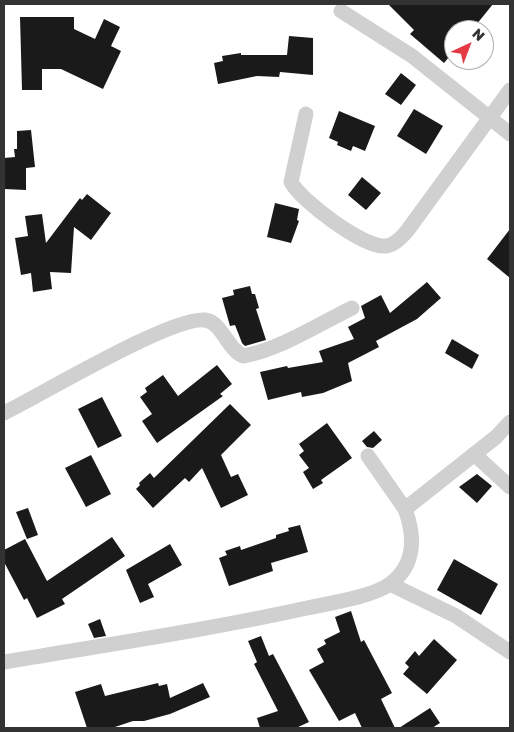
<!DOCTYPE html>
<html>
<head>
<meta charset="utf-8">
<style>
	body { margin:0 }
	#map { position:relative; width:514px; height:732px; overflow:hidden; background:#fff; font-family:"Golos Text",sans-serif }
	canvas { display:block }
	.frame { position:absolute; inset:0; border:5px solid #333; pointer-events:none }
	.north { position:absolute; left:444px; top:20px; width:50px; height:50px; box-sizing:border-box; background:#fff; border:1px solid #adadad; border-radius:50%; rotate:43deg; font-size:14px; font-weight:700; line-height:20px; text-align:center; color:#333 }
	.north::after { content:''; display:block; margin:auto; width:18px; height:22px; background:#e63946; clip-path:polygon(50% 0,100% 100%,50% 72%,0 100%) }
</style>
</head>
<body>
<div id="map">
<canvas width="514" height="732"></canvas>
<div class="frame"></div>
<div class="north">N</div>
</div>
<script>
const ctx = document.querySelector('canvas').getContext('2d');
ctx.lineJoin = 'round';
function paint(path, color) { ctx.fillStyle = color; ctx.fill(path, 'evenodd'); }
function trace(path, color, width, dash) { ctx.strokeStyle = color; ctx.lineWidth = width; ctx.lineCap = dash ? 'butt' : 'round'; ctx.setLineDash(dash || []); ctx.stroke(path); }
paint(new Path2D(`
	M388,4H493L472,30H454V51L444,63L410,34L414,30Z
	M20,17H74V29L95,39L104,19L120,27L111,46L121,51L103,89L61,69H42V90H22Z
	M289,36L313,38V75L280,72L279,77L257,76L218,84L214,63L223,61L222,56L241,53V55H287Z
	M401,73L416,85L401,105L385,94Z
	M414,109L443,126L426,154L397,136Z
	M339,111L375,126L365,151L353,146L351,151L337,145L338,142L329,138Z
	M31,130L35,167L26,168V190L4,189V158L15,157L14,149H17V131Z
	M362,177L381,193L366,210L348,195Z
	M87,194L111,213L91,240L74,227L71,273L50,272L52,289L33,292L31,273L21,275L15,238L28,236L25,216L42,214L46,243L80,198L82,200Z
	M275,203L299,209L297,220L299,221L291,243L267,237Z
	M510,229V278L487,259Z
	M427,282L441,298L417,319L376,341L379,347L348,363L352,381L323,393L302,397L301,392L268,400L260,372L287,366L288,368L323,362L319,351L354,339L348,327L365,318L361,306L381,295L390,313Z
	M250,286L252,294H255L259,308L256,309L266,340L245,346L242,343L235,325L230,326L222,298L234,295L233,290Z
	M452,339L479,355L472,369L445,353Z
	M217,365L232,384L220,394L223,396L157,443L142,421L152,414L140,397L147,392L145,388L163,375L178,396Z
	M102,397L122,436L98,448L78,409Z
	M230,404L251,425L221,455L231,477L238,474L248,495L221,508L202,468L189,482L185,478L153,508L136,489L140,485L139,483L150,473L154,478Z
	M327,423L352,458L321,480L323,483L313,489L303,472L309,468L299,455L304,451L299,444Z
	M374,431L382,440L373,448L367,447L362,441Z
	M91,455L111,494L86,507L65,468Z
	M477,474L492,486L477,503L459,487Z
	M28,508L38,535L27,539L16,512Z
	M300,525L308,552L271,563L273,571L229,586L219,558L227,555L225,551L240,546L241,550L276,538V535L289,531L288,528Z
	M112,537L125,556L62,599L65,604L37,618L27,598L24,600L4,562V550L25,539L47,581Z
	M170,544L182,565L148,584L154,597L140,603L126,570Z
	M454,559L498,584L481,615L437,590Z
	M351,611L361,642L364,640L392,693L381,699L395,728H362L355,713L339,721L309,670L324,662L317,649L326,644L324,640L340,632L335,617Z
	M100,619L106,636L94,638L88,624Z
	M261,636L269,656L273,654L309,722L296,728H260L257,718L278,711L254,664L257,662L248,641Z
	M434,639L457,660L427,694L403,674L409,667L405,663L415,651L419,656Z
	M158,683L159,686L167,684L170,698L203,683L210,697L170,714L144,721H133L112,728H87L75,692L101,684L105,696Z
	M430,708L440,723L432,728H399Z`), '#1a1a1a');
trace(new Path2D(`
	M341,11L412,56L510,134
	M306,114L291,182C301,201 364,248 385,246C394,246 402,237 407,231L510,90
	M4,413C41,395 172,316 205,320C222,322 227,349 243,356C279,350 319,324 352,308
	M474,454L510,487
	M368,456L405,509
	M390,584L456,616L510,652
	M4,662C105,645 207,630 307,608C330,603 372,597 390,584C416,565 415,536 405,509L496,437L510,422`), '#d0d0d0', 15);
</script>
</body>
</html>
